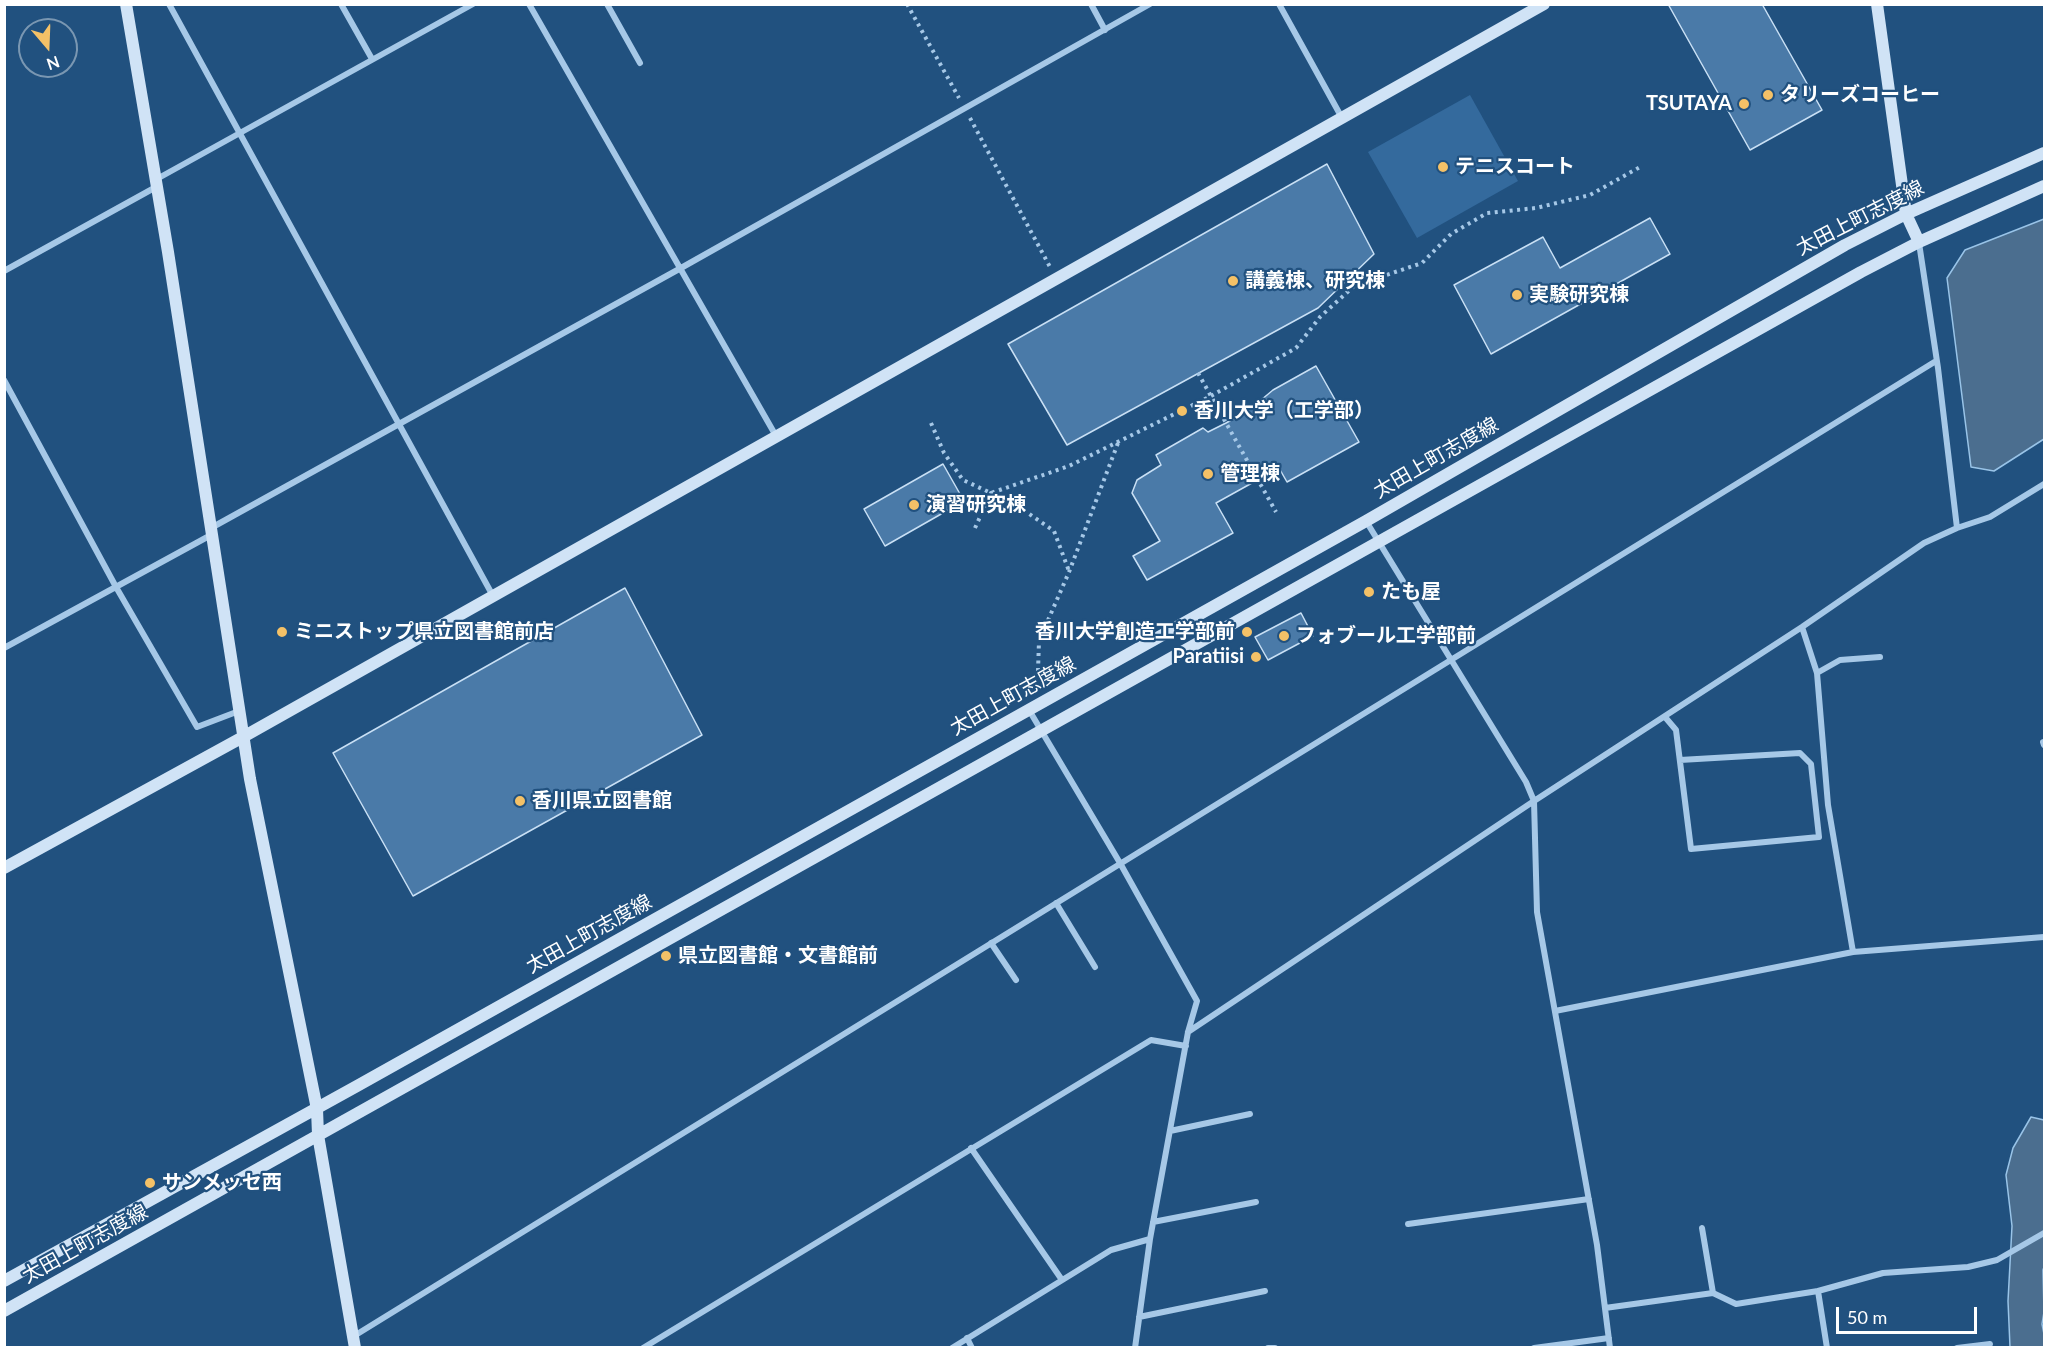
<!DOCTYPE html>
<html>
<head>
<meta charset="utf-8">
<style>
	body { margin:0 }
	#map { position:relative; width:2049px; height:1352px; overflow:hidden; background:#21517f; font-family:Lato,sans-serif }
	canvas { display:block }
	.frame { position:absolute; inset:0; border:6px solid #fff; pointer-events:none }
	.north { position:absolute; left:18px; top:18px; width:60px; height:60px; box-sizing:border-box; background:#21517f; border:2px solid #7a97b2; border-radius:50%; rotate:161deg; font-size:16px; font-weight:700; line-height:24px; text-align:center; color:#fff }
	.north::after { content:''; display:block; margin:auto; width:21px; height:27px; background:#f4c167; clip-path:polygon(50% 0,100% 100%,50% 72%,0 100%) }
	.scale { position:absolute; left:1836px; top:1307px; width:141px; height:27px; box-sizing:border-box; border:3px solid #fff; border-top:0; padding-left:8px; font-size:18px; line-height:21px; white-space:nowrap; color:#fff; -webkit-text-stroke:4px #21517f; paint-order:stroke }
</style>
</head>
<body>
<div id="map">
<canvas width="2049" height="1352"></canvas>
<div class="frame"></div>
<div class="north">N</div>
<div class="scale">50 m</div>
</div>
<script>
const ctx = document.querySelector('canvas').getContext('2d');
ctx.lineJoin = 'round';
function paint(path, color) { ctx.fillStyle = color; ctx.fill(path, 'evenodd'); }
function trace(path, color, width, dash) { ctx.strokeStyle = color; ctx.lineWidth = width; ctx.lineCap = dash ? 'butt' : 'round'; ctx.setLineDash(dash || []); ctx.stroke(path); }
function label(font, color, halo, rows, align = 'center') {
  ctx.font = font + ' Lato,"Noto Sans JP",sans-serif'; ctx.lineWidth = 4.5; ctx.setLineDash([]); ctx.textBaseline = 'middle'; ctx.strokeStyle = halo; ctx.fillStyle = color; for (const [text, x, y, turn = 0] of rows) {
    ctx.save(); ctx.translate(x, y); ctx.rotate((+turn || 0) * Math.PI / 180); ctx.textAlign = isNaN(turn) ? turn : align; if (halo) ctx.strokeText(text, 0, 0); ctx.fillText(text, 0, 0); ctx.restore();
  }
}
paint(new Path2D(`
	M1470,95L1518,181L1417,238L1368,152Z`), '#346a9d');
const water = new Path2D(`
	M2044,219V439L1994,471L1971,467L1947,278L1965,250Z
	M2031,1117L2044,1120V1267L2043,1270L2044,1312L2042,1324L2044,1334V1347H2010L2008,1301L2012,1226L2006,1175L2013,1148Z`);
paint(water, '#4b6e8f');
trace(water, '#99c4e8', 1.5);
const building = new Path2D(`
	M1668,4H1762L1822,110L1750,150Z
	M1327,164L1374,254L1318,308L1067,445L1008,344Z
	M1650,218L1670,254L1491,354L1454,285L1543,237L1560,268Z
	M1316,366L1359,442L1287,482L1279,468L1216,503L1233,533L1147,580L1133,556L1160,541L1132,493L1137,480L1161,465L1156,455L1203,428L1208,432L1226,423L1248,411L1273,390Z
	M943,464L964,501L885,546L864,509Z
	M625,588L702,735L413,896L333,753Z
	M1301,613L1313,636L1268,660L1255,637Z`);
paint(building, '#4a7aa8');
trace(building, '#c9e0f5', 1.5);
trace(new Path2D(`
	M907,4L959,98
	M970,118L1050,267
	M1198,373L1276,512
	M931,423L944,453L963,480L991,493L1069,466L1211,396L1296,348L1320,317L1354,286L1422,263L1451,234L1487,213L1536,208L1590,195L1640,167
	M975,528L991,493L1022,509L1054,531L1069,571
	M1038,671L1039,641L1069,572L1118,443`), '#a6c8e7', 4, [3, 4.5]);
trace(new Path2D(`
	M169,4L493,596
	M341,4L372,59
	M529,4L776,436
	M607,4L640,63
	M1091,4L1105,30
	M1279,4L1342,118
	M155,180L473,4
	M1919,243L1938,368L1957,528
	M4,271L156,187
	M4,380L116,587L197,727L239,711
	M1366,521L1526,782L1534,801L1537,912L1597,1245L1610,1348
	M211,528L681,268L1150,4
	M1802,627L1817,673L1828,805L1853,952
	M4,648L211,535
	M1817,673L1840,660L1880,657
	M1029,710L1120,863L1197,1001L1188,1032L1150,1239L1135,1348
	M1665,717L1676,730L1691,849L1819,837L1811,764L1800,753L1680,760
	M2043,742L2044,745
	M1056,903L1095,967
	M991,943L1016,980
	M1555,1011L1853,952L2044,937
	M1188,1032L1534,801L1802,627L1924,543L1957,528L1990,517L2044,484
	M1170,1131L1250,1114
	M971,1148L1062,1280
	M1153,1222L1256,1202
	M1408,1224L1589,1199
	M1702,1228L1713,1293
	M1818,1291L1883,1273L1968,1267L1997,1260L2044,1233
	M1605,1308L1713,1293L1736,1304L1818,1291L1827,1348
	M1139,1317L1265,1291
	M354,1336L1936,361
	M967,1338L972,1348
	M643,1348L1151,1040L1186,1046
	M952,1348L1111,1250L1150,1239
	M1268,1348H1275
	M1534,1348L1609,1338
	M1957,1348L1990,1344`), '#a6c8e7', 6);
trace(new Path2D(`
	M126,4L168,252L250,779L317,1109L318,1135L355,1348
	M1877,4L1906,214L1919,242
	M4,868L243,737L1544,4
	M4,1281L357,1086L1366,521L1845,245L1906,214L2044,153
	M4,1311L1861,272L1919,242L2044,186`), '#d0e3f6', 12);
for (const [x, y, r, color] of [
	[1768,95,6,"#f4c167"],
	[1744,104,6,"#f4c167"],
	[1443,167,6,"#f4c167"],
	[1233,281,6,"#f4c167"],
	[1517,295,6,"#f4c167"],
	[1182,411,6,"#f4c167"],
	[1208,474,6,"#f4c167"],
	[914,505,6,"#f4c167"],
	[1369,592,6,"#f4c167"],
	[282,632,6,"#f4c167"],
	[1247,632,6,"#f4c167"],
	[1284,636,6,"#f4c167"],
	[1256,657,6,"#f4c167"],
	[520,801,6,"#f4c167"],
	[666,956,6,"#f4c167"],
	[150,1183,6,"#f4c167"]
]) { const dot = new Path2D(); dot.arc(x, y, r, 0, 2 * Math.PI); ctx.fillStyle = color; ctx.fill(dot); trace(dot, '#21517f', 2); }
label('bold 20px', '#fff', '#21517f', [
	["タリーズコーヒー",1780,95],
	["TSUTAYA",1732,104,"right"],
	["テニスコート",1455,167],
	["講義棟、研究棟",1245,281],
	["実験研究棟",1529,295],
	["香川大学（工学部）",1194,411],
	["管理棟",1220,474],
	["演習研究棟",926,505],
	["たも屋",1381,592],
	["ミニストップ県立図書館前店",294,632],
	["香川大学創造工学部前",1235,632,"right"],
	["フォブール工学部前",1296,636],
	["Paratiisi",1244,657,"right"],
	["香川県立図書館",532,801],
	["県立図書館・文書館前",678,956],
	["サンメッセ西",162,1183]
], 'left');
label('20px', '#fff', '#21517f', [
	["太田上町志度線",1860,218,-27],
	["太田上町志度線",1436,458,-30],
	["太田上町志度線",1013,696,-29],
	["太田上町志度線",589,934,-29],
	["太田上町志度線",85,1244,-29]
]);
</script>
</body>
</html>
